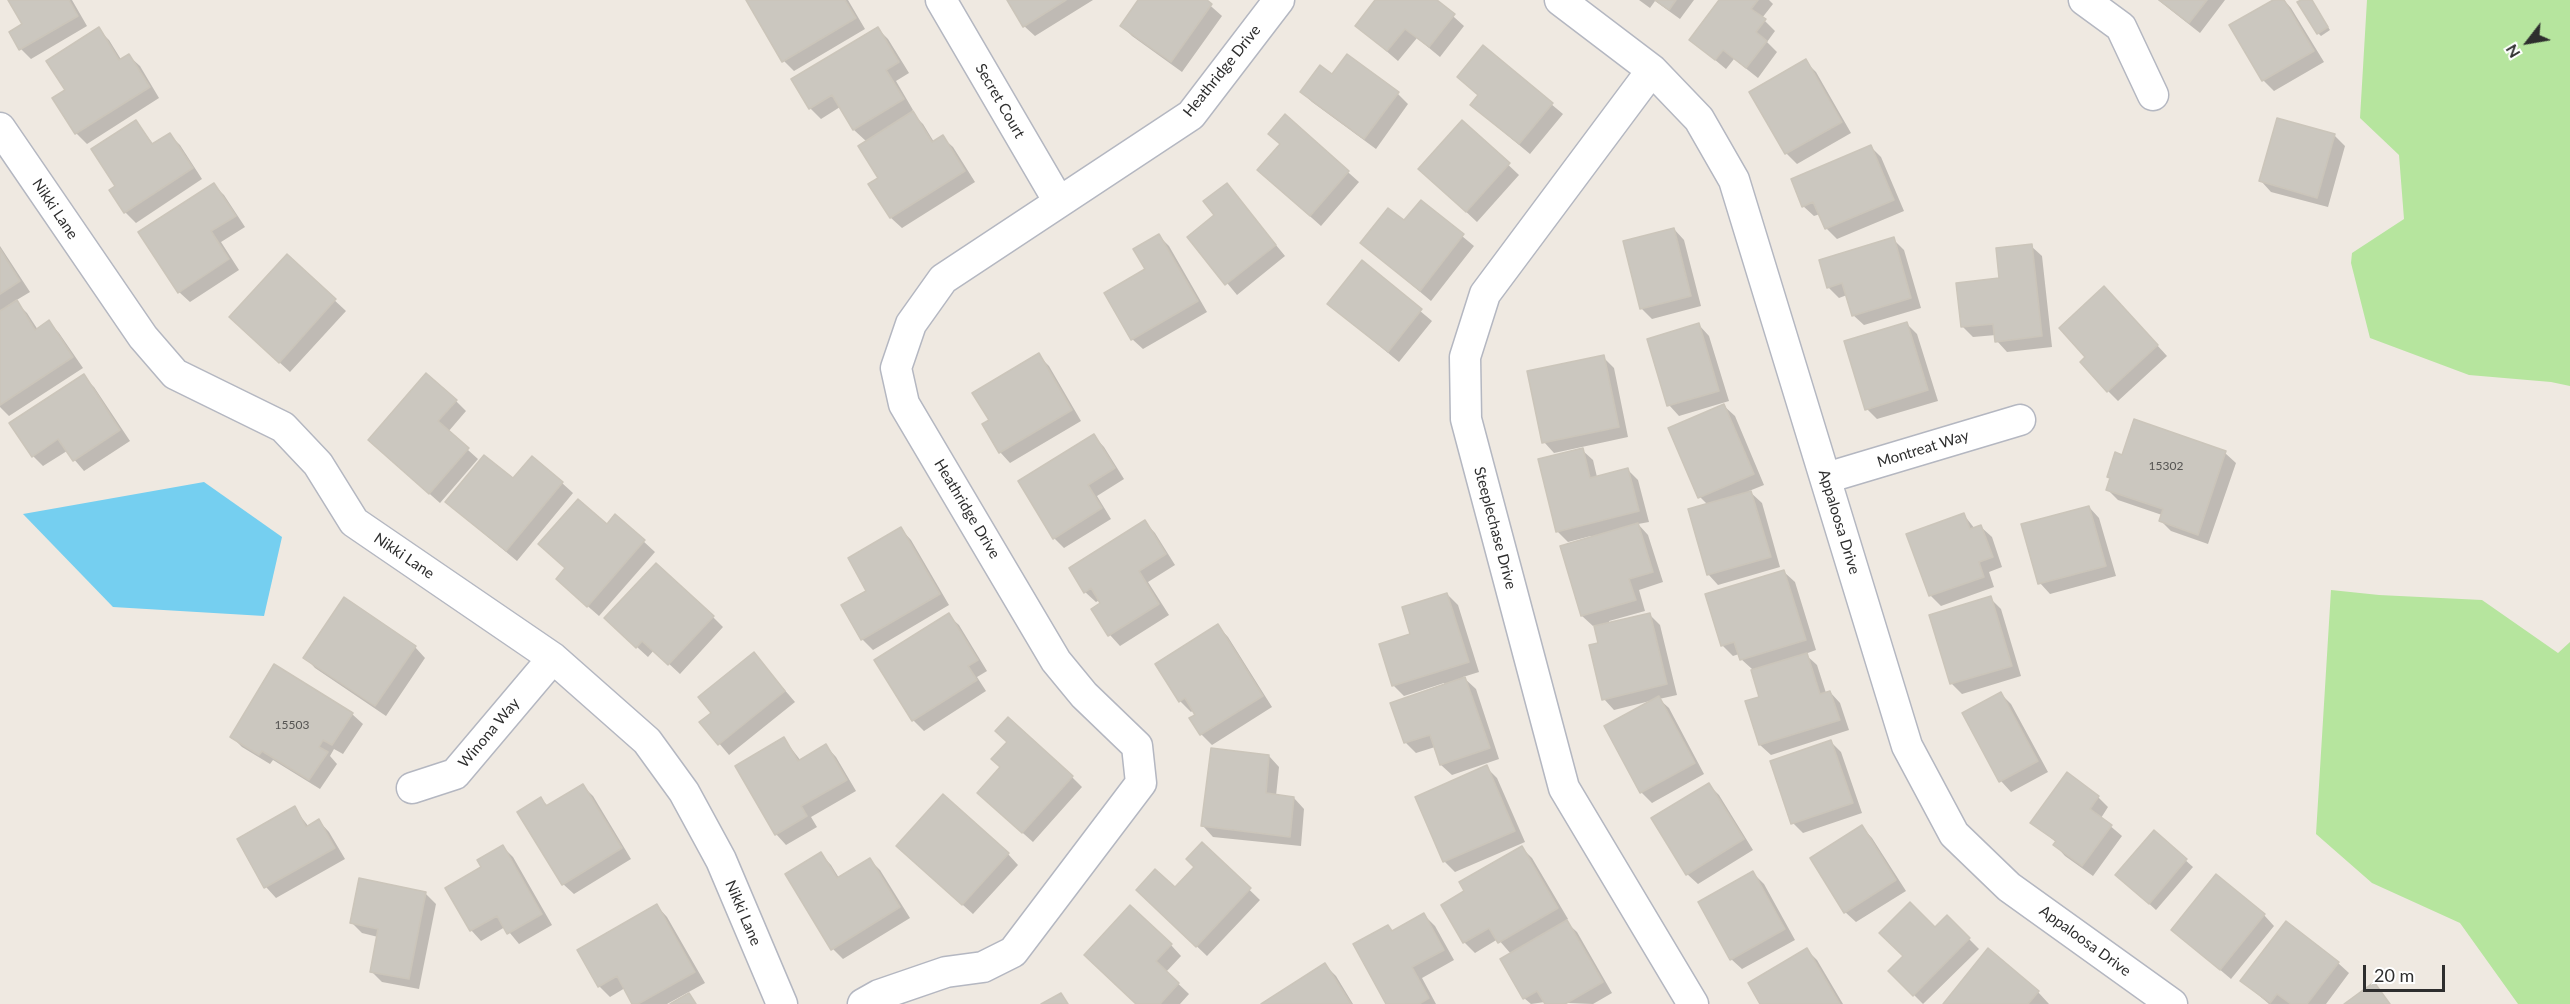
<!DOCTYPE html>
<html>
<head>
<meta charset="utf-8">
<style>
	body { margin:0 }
	#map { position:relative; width:2570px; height:1004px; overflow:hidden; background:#efe9e1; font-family:Lato,sans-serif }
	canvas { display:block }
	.north { position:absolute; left:2498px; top:12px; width:60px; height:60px; -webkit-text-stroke:4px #fff; paint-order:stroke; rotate:239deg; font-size:16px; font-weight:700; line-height:24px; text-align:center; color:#2e2e2e }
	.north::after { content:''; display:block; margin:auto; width:21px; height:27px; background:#2e2e2e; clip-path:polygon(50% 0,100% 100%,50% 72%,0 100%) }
	.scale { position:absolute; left:2363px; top:965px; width:82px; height:27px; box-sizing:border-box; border:3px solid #2e2e2e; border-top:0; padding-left:8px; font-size:18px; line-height:21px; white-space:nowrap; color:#2e2e2e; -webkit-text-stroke:4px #fff; paint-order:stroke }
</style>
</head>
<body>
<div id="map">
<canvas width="2570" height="1004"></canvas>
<div class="north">N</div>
<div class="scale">20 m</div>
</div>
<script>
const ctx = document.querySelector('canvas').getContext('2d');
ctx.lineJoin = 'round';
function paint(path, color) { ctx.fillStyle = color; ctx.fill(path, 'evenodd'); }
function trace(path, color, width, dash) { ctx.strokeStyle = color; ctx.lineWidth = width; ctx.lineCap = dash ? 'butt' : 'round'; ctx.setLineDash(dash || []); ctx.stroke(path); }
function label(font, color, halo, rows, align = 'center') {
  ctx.font = font + ' Lato,sans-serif'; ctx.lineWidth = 6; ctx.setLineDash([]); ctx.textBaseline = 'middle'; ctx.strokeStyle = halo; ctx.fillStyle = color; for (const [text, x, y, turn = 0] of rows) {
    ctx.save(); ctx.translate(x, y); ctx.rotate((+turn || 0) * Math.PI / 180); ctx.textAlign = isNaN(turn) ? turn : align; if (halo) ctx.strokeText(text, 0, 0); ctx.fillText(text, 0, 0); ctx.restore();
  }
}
paint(new Path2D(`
	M2367,0H2570V386L2551,382L2469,375L2370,338L2351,263L2352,253L2404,219L2399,155L2360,118Z
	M2331,590L2379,595L2482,600L2558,653L2570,642V1004H2518L2460,923L2372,883L2316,834Z`), '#b6e59e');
paint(new Path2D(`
	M204,482L282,537L264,616L113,607L23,514Z`), '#75cff0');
paint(new Path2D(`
	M10,0H72L87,26L31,59L21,49L24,25Z
	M748,0H848L865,29L794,71L784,61Z
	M1010,0H1093L1035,36L1024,26Z
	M1140,0H1204L1222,16L1182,72L1132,36L1122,26Z
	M1377,0H1435L1464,26L1440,57L1417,38L1398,61L1357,26Z
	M1639,0H1694L1680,19L1655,1L1650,8Z
	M1721,0H1769L1773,4L1762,18L1775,31L1767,42L1777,52L1758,78L1734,59L1726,69L1691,40Z
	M2158,0H2225L2200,33Z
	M2276,0H2284L2291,8L2324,62L2274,91L2263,80Z
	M2304,0H2311L2330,30L2321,36L2318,33Z
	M98,29L109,40L122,61L129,56L140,66L159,98L87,144L76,133L54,99L67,90Z
	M878,29L888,39L909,73L896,81L913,110L911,112L923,124L934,142L942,137L953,147L975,182L902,228L891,218L870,184L880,178L867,142L854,130L840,107L821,119L810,108Z
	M1483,47L1563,114L1530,154L1483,115L1479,96L1459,77Z
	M1805,61L1816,72L1851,133L1797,164L1786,153L1751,93Z
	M1332,76L1398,94L1408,104L1376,149L1312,102L1302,92Z
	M1286,117L1359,182L1321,226L1269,180L1281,144Z
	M136,122L154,145L170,135L180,145L202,179L136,223L125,212L111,190L117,187Z
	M1463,122L1519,175L1477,222L1431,179Z
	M2334,135L2345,146L2328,207L2271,192L2261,181Z
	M1871,147L1881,157L1904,211L1837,239L1826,228L1820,214L1814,216L1803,206Z
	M214,185L224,195L245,227L221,242L239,270L190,302L179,292Z
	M1227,185L1285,256L1237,295L1189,237L1216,215Z
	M1421,202L1474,246L1431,301L1362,243L1404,223Z
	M1674,229L1684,240L1701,306L1652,319L1641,308Z
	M1159,236L1169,246L1207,312L1143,349L1132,339L1147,270Z
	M1893,239L1904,250L1921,308L1864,325L1853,315L1847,295L1839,298L1828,287Z
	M0,246L30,292L15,301L27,313L38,330L49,322L59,333L83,368L9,416L0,407Z
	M2031,246L2042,256L2052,347L2007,352L1997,341L1996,335L1973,337L1963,327Z
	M287,256L346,311L290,372L242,328Z
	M1362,262L1432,321L1399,362L1329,304Z
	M2115,299L2167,356L2118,401L2108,391L2087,357Z
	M1907,324L1917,334L1938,401L1877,419L1867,409Z
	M1699,325L1709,336L1729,401L1679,416L1669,405Z
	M1038,355L1049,366L1081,421L1010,463L1000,452Z
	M1603,357L1614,368L1628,437L1554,453L1544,442Z
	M83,376L94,387L130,441L84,471L67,451L43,466L33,456Z
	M456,401L466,411L448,432L478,459L440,503L381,451Z
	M1724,406L1735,416L1764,485L1749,491L1762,503L1780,567L1718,585L1708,574V505L1700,497Z
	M1094,436L1104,447L1124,479L1097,496L1111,519L1064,548L1054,538Z
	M1582,450L1593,460L1597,477L1628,470L1638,480L1649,522L1638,524L1648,535L1663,582L1639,590L1645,611L1609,621V624L1649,614L1660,625L1677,695L1659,699L1669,708L1704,774L1652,803L1641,792L1650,701L1614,710L1604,699L1600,644L1596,625L1593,626L1582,616L1591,536L1568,542L1557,531Z
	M2225,453L2236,463L2208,544L2171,531L2161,521L2162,515L2118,500L2108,490L2111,479L2109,477L2123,457Z
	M562,483L573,493L517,561L458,512Z
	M2089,507L2099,518L2116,576L2050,594L2040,583Z
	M1964,515L1975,529L1981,527L1992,537L2002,567L1989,572L1994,587L1941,606L1930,595Z
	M616,516L655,552L599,616L568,589L607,526Z
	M1145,522L1155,533L1175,565L1148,582L1169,615L1120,646L1110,635L1093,610L1103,604L1100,600L1096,602L1085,592Z
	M901,529L911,540L949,605L873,650L862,639L868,591Z
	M1784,572L1795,582L1816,650L1805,654L1817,665L1826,693L1830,692L1840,703L1849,730L1771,755L1760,745L1761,697L1752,669L1741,659L1739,654L1733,656L1722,645Z
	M1447,594L1458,605L1479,672L1463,677L1476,689L1499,759L1452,775L1441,765L1435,747L1416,753L1406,743L1392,704L1445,686L1444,683L1404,696L1393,685Z
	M1990,598L2001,609L2021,676L1962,694L1951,683Z
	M948,615L959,625L987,671L977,677L986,691L924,731L913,720L876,660Z
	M713,617L723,627L680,674L654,650L648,657L617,629Z
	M1218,626L1228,637L1272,707L1212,745L1201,734L1191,719L1197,715L1194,710L1191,712L1180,701Z
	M415,647L425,658L386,716L315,668L305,657Z
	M754,654L795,702L729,755L701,722L713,713Z
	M2001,694L2011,704L2048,772L2011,792L2001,781L1964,714Z
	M352,714L363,724L343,754L334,749L330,756L337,764L320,789L273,760L270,764L242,747L232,737Z
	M784,739L801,761L826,746L836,757L856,791L811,817L817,827L786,845L776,834Z
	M1008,742L1072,777L1082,787L1033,842L989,803Z
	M1831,742L1841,752L1862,813L1803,833L1793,823Z
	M1269,756L1279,767L1276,796L1294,798L1304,809L1301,846L1213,837L1203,826Z
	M1486,767L1497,778L1525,842L1455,872L1445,862L1417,798Z
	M1709,785L1719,795L1753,850L1698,884L1687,874Z
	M583,786L593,796L631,859L574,894L563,884L541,799L549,807Z
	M2098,797L2108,807L2101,818L2122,836L2093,876L2065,856L2055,845L2057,843L2032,822Z
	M294,808L309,827L319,821L329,832L345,859L276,898L266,887Z
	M1862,827L1872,838L1906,891L1856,922L1845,912Z
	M2154,832L2193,867L2156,910L2124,881Z
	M1202,844L1260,900L1207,956L1148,900L1175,889L1196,867Z
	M503,847L513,857L552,925L519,944L505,927L481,941L471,930L483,867Z
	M1521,847L1532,858L1568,919L1565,921L1577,932L1612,993L1593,1004L1545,1002L1531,1004L1524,998L1511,954L1498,939L1475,953L1464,942L1466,892Z
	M821,854L831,865L839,878L870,860L880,870L910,918L843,959L833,949Z
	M1008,854L1018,865L973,914L908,856Z
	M1753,873L1764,884L1795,940L1742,969L1731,959Z
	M425,893L436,904L419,989L382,982L371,971L378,937L362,933L352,923Z
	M657,906L667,917L705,983L667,1004H634L625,988L610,997L599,986L579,950Z
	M1424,915L1435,926L1454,960L1422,978L1436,1004H1388L1393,932Z
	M2264,915L2274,926L2231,979L2173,930Z
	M1947,917L1979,949L1923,1004L1890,971Z
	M1171,945L1181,956L1166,972L1189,994L1180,1004H1138L1096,966Z
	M1807,950L1817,960L1843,1004H1762Z
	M2338,963L2349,973L2326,1004H2269L2242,981Z
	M1325,965L1336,976L1353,1004H1264Z
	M2038,992L2049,1004H1945Z`), '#0003');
const building = new Path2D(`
	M8,0H69L78,16L19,50L9,32L22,24Z
	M746,0H845L856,18L782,62Z
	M1007,0H1066L1023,27Z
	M1138,0H1207L1212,4L1171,62L1120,26Z
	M1375,0H1437L1455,14L1429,47L1405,29L1387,51L1355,26Z
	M1655,0H1676L1669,10Z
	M1719,0H1758L1751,9L1766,19L1756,32L1767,41L1746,68L1723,50L1715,60L1689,40Z
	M2159,0H2207L2189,23Z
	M2273,0H2284L2314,51L2262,81L2229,25Z
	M2301,0H2312L2328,27L2317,34L2297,2Z
	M99,27L119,60L129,54L150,87L75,134L52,98L65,90L46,61Z
	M878,27L899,62L886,70L904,99L853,130L832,95L809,109L791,79Z
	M1483,45L1553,103L1519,144L1470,105L1478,95L1457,77Z
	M1347,54L1399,92L1364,139L1300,92L1320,65L1332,74Z
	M1806,59L1842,122L1785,154L1749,92Z
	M913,111L932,142L943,135L965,171L890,218L868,184L878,178L858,146Z
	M1285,114L1349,171L1310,216L1257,170L1280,144L1268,134Z
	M2277,118L2335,134L2317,198L2259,181Z
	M136,120L152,144L170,133L193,168L124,213L109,190L115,186L91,149Z
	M1462,120L1510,163L1466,212L1418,169Z
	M1871,145L1894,200L1825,229L1813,202L1802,207L1791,179Z
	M214,183L236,216L211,231L229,259L178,293L138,232Z
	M1227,183L1276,245L1225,285L1187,237L1214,215L1203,201Z
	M1421,200L1464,234L1420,291L1360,243L1388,208L1404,220Z
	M1674,228L1691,296L1640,309L1623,241Z
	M1159,234L1198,301L1131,340L1104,293L1145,269L1133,249Z
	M1894,237L1911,298L1852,316L1842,283L1827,288L1819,260Z
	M2032,244L2042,336L1995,342L1993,324L1961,327L1956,283L1999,278L1996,248Z
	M0,249L20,281L0,294Z
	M287,254L336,299L279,363L229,317Z
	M1362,260L1422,309L1388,352L1327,304Z
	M2104,286L2158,345L2107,392L2080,362L2085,357L2059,328Z
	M17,300L35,330L49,320L73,357L0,405V311Z
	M1907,322L1928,390L1865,410L1844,341Z
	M1699,323L1719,391L1667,406L1647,339Z
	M1039,353L1072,410L999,453L982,424L989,420L972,393Z
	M1604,355L1619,427L1542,443L1527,371Z
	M426,373L457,400L438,421L469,448L429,494L368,440Z
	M84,374L120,430L73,461L58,439L32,457L9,423Z
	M1724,404L1754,474L1698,498L1668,428Z
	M2134,419L2226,451L2198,535L2159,521L2163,509L2106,490L2110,478L2107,477L2115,452L2122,455Z
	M1094,434L1115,468L1088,485L1102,508L1053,539L1018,481Z
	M1583,448L1590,478L1628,468L1639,511L1556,532L1538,459Z
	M484,455L513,478L532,456L563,482L506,551L445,502Z
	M1751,491L1771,557L1707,575L1688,509Z
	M578,499L607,524L615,514L645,540L587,607L556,579L565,568L538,544Z
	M2089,506L2106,566L2038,584L2021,524Z
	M1964,513L1970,529L1981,525L1993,557L1979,562L1984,577L1929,596L1906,534Z
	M1145,520L1166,554L1139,571L1159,604L1108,636L1091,609L1100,603L1091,588L1084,593L1069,568Z
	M1638,523L1653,572L1629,579L1636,600L1581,616L1560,546Z
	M901,527L940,594L861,640L841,605L866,591L848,558Z
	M656,563L714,616L668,665L642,641L636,648L604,618Z
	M1784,570L1806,640L1740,660L1734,642L1721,646L1705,594Z
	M1447,593L1469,662L1392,686L1379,644L1410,634L1402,607Z
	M1991,596L2012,666L1950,684L1929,615Z
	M344,597L416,646L375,706L303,658Z
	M949,613L978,660L968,666L977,680L912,721L874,660Z
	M1650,613L1667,684L1602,700L1589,645L1598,643L1594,626Z
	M1218,624L1263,696L1200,735L1189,718L1195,715L1185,698L1179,702L1155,664Z
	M754,652L785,691L718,745L699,722L711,713L698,697Z
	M1807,653L1820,694L1830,691L1840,720L1759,745L1745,701L1759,697L1751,670Z
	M274,664L353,713L332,745L323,740L319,747L328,752L309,780L262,751L259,755L230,737Z
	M1465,677L1490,748L1440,765L1430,735L1404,743L1390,703Z
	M2001,692L2038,761L1999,782L1962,713Z
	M1659,696L1695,763L1640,793L1604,726Z
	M1008,717L1073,776L1022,833L977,793L1000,767L991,759L1007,742L995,731Z
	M784,737L798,761L826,744L847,780L801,806L807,816L775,835L735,766Z
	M1831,740L1853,803L1791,824L1770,761Z
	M1211,748L1269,755L1266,793L1294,797L1290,837L1201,826Z
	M1487,765L1515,831L1443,862L1415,797Z
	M2067,772L2099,796L2090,809L2112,825L2082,866L2053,845L2056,841L2030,823Z
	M1709,783L1744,839L1686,875L1651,818Z
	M583,784L622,848L562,885L517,812L541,797L546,806Z
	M943,794L1009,853L962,905L896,846Z
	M295,806L306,827L319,819L335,848L264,888L237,839Z
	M1862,825L1896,880L1844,913L1810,858Z
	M2154,830L2187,859L2149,904L2115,875Z
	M1202,842L1251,888L1196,947L1136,890L1155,869L1175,887L1194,867L1186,859Z
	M503,845L542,914L507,934L497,916L470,931L445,888L481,867L477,860Z
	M1522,846L1558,908L1498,943L1489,928L1463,943L1441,905L1464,891L1459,882Z
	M821,852L837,878L870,858L900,907L831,950L785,874Z
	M1753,871L1785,929L1730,960L1698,902Z
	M2216,874L2265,914L2220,970L2171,930Z
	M359,878L426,892L409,979L370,972L378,929L350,923Z
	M1910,902L1935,927L1947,915L1970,938L1913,996L1888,971L1903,956L1879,933Z
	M657,904L695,972L638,1004H632L617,976L598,987L577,950Z
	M1130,905L1172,944L1156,961L1179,983L1160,1004H1136L1084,955Z
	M1424,913L1444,950L1412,967L1429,998L1419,1004H1386L1353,944L1388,925L1392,931Z
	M1567,920L1603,982L1565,1004H1545L1537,991L1523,999L1500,959Z
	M2286,921L2339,962L2307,1004H2291L2277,994L2270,1003L2240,981Z
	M1807,948L1840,1004H1760L1748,983Z
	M1988,948L2039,991L2028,1004H1943Z
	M1325,963L1351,1004H1261Z
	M2374,982L2390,1004H2344Z
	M689,993L696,1004H670Z
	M1061,993L1068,1004H1041Z`);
paint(building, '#cbc7bf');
trace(building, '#cbc5ba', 1.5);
const minor = new Path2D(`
	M941,0L1059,202
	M1560,0L1652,70L1699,119L1734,180L1907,746L1954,834L2009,887L2172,1004
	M2084,0L2121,27L2153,95
	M1652,70L1485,294L1465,357L1466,419L1564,788L1693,1004
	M0,128L143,337L175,374L283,427L318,464L354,522L553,658L647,741L684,792L721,860L782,1004
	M1826,478L2020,420
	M412,788L455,774L553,658
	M863,1004L879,995L946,972L983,967L1013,952L1141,783L1137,746L1084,695L1056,661L904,404L896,368L911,324L943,279L1191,115L1279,0`);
trace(minor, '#b4b7c1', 33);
trace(minor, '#fff', 30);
label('12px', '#555452', null, [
	["15302",2166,466],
	["15503",292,725]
]);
label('15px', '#2e2e2e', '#fff', [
	["Heathridge Drive",1222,71,-51],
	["Secret Court",1000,101,60],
	["Nikki Lane",55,209,56],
	["Montreat Way",1923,449,-17],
	["Heathridge Drive",967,509,59],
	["Appaloosa Drive",1839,522,73],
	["Steeplechase Drive",1495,528,75],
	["Nikki Lane",404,556,34],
	["Winona Way",489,733,-50],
	["Nikki Lane",743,913,67],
	["Appaloosa Drive",2085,941,36]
]);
</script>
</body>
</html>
